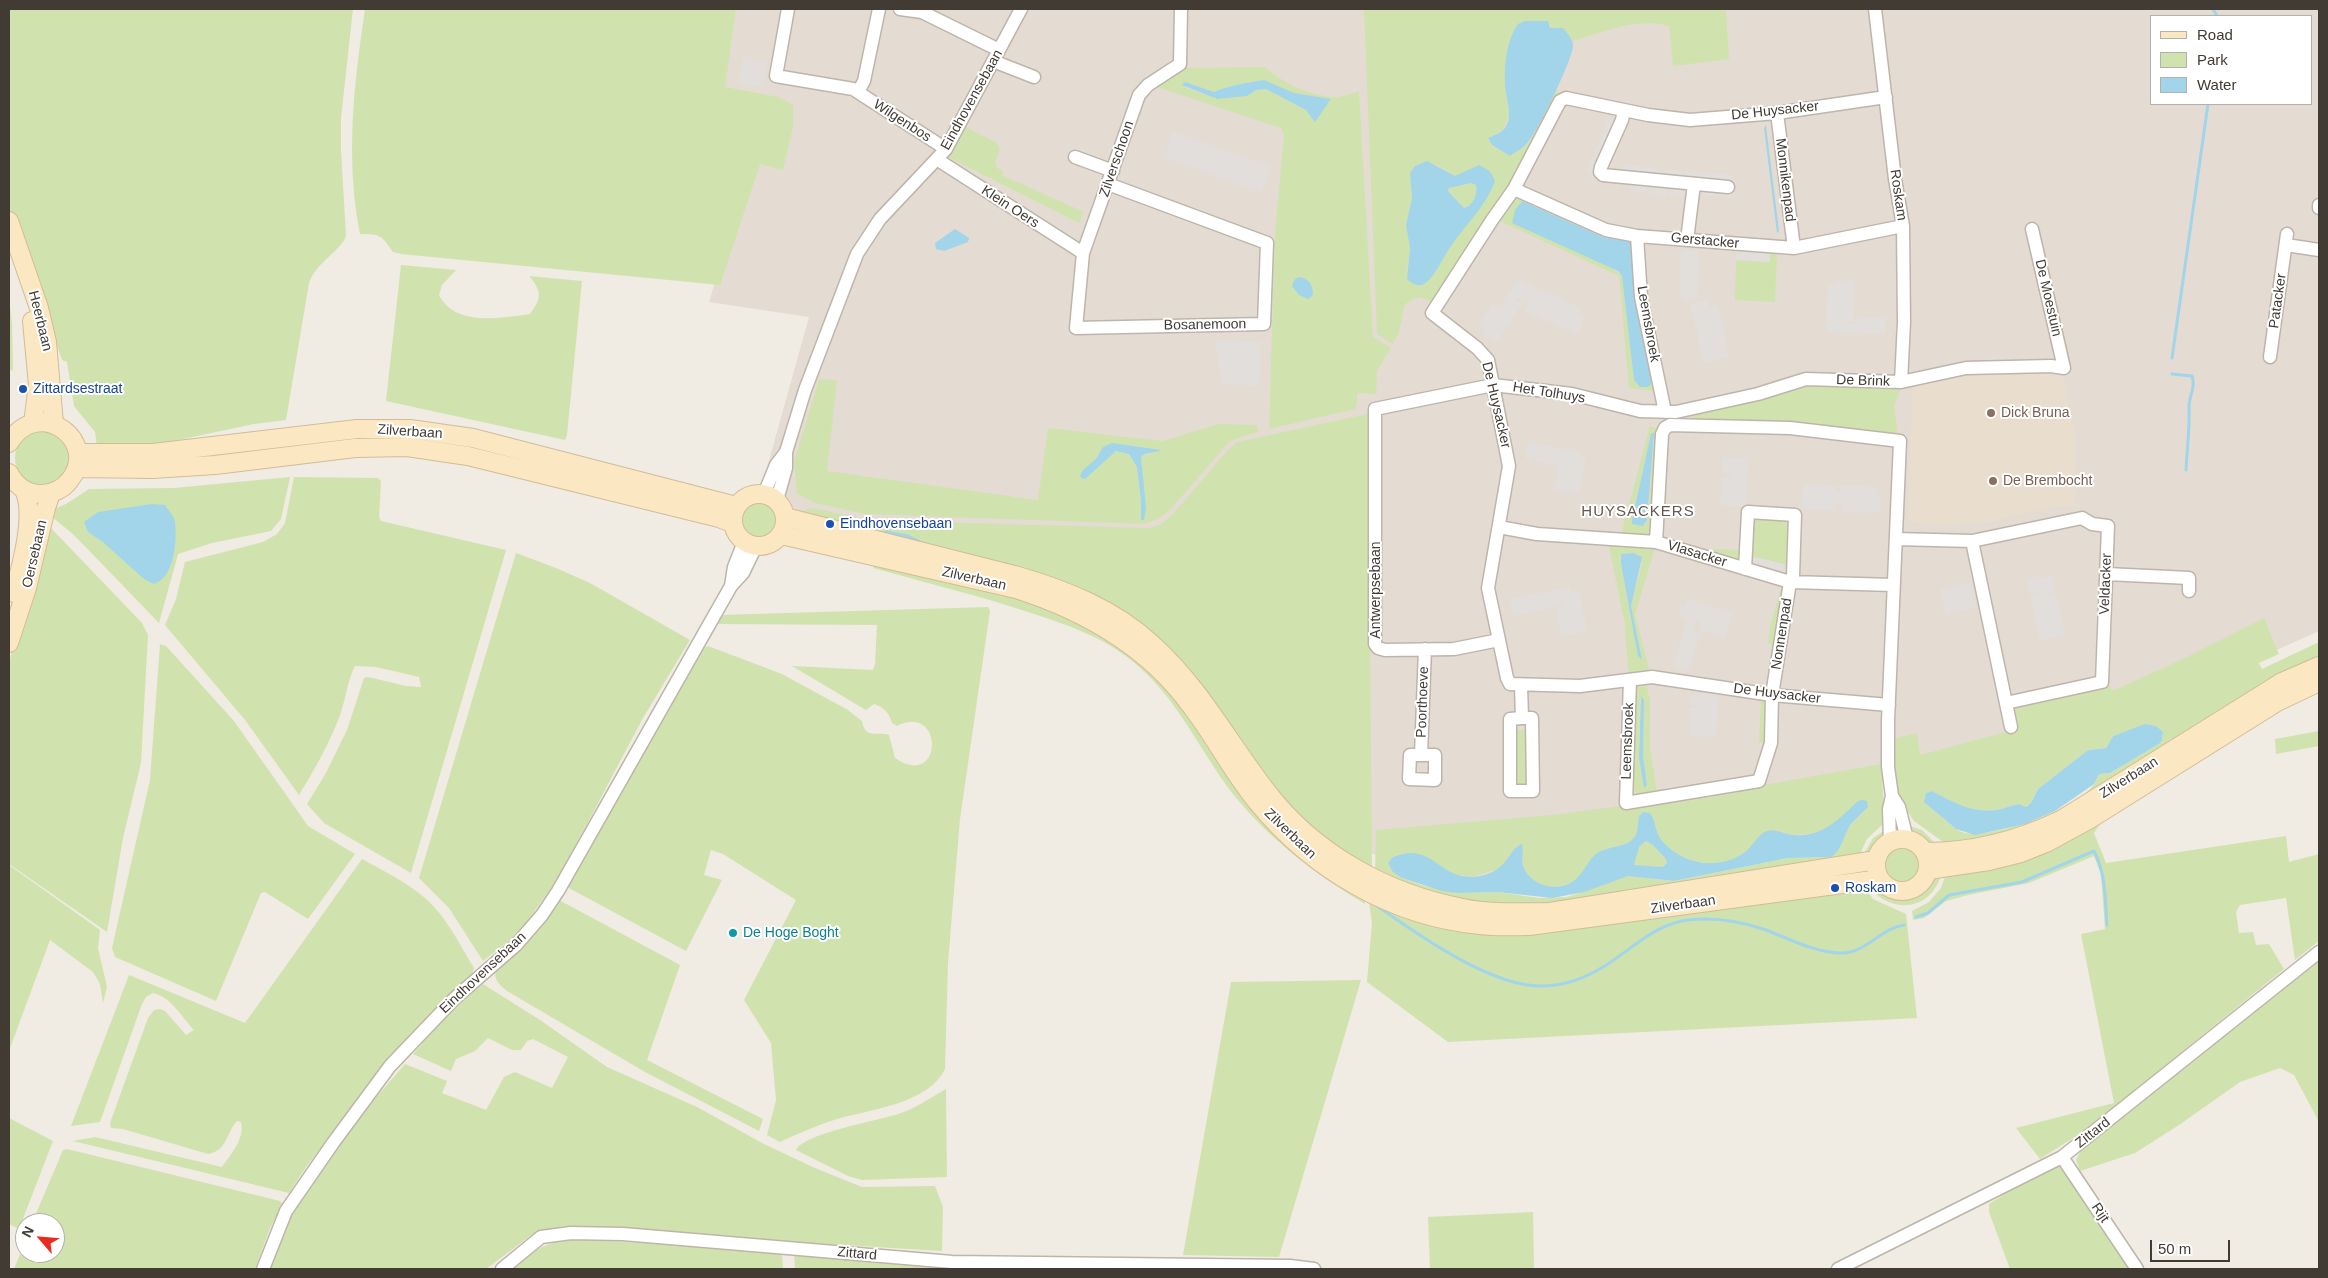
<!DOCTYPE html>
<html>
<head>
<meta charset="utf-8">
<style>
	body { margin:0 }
	#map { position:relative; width:2328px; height:1278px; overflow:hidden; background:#f0ebe3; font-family:Arial,sans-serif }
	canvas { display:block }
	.frame { position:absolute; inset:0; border:10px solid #423b34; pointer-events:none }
	.legend { position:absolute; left:2150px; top:15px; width:162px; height:90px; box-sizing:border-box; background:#fff; border:1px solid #b3b1ae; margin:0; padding:6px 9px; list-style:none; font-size:15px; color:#423b34 }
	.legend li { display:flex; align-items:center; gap:10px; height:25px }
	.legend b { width:25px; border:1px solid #b3b1ae }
	.north { position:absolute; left:15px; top:1213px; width:50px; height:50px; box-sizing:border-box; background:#fff; border:1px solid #b3b1ae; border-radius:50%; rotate:297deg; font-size:14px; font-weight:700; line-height:20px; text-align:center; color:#423b34 }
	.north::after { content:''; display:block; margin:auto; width:18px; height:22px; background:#eb2a1f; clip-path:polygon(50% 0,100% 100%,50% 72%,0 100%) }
	.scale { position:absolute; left:2150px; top:1240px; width:80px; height:22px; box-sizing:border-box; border:2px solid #423b34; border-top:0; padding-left:6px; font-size:15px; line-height:18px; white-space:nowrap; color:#423b34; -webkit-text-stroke:4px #fff; paint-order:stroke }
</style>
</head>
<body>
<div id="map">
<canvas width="2328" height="1278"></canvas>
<div class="frame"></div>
<ul class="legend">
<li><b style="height:6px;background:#fbe8c3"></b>Road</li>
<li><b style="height:14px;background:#d0e3ae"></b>Park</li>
<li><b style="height:14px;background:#a2d4ea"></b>Water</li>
</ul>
<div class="north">N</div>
<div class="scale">50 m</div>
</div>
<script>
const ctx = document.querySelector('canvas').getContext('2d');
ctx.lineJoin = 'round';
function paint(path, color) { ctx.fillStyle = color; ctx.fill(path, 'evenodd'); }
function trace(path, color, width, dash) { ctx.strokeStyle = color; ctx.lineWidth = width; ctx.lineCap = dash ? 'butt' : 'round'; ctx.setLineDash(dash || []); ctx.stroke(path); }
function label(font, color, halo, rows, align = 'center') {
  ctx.font = font + ' Arial,sans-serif'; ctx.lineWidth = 4; ctx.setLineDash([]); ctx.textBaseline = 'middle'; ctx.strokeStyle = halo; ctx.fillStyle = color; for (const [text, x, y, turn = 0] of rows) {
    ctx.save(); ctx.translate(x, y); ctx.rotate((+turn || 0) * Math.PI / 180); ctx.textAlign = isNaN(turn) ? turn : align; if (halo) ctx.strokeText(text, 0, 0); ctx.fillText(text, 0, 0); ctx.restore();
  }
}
paint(new Path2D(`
	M723,9H2319V631L2259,658L1915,777L1876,783L1852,844L1585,892L1424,875L1368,852L1163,546L755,511L809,317L709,302L752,159L708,100ZM2152,16H2312V104H2152Z`), '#e4dcd2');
paint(new Path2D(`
	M1978,371L2062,373L2076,438L2075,506H2057L1977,524L1926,525L1908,520L1913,387L1926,381Z`), '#e9dece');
paint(new Path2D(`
	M9,9H353L341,118V151L346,236C341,251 317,261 309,283L286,420L254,424L164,443L97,447L95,432L74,406L67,362L62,360L9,209Z
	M365,9H736L725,87L779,97L793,105V126L783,170L760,164L720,285L401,254L393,252C381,235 381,234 360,234C345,157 354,85 365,9Z
	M1364,9H1726L1729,59L1673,66L1669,26C1638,17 1603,32 1573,41L1569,35L1550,28V24L1509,40L1505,83L1509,113L1504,129L1488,138L1491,145L1510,156L1528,144L1556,90L1558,91L1556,96L1530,155L1434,302L1419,297L1405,304L1399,332L1393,344L1377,334ZM1437,165L1455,176L1479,165L1485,200L1450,246L1432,275L1407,272L1410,248L1406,225L1412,198L1410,173L1415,166Z
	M1265,67C1285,84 1309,96 1336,97C1344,97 1352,93 1359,91L1373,337L1391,348L1377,371L1376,394L1357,393V405L1355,409L1269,429L1275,232L1284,135L1281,128L1157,87L1185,68ZM1264,80L1294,93L1330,99L1309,112L1266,89L1256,90L1247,96L1217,99L1186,88L1185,82L1214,92C1230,85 1246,83 1264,80Z
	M966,127L997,143L1000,149L995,163L997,168L1003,171L1002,175L1084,212L1079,223L948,157Z
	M1471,183L1476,185C1479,194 1473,204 1465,208L1462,207L1456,198L1448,191L1449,188Z
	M1515,195L1633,237L1654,391L1629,388L1619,276L1500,221L1499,218ZM1526,201L1599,235L1624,240L1651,371V383L1637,385L1634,380L1622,276Z
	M1770,251L1777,253L1775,302L1735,300L1736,260L1769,262Z
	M401,265L456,270L442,285L439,295C455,327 501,318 530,314C542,298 542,291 529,276L582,281L567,435L565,440L386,401Z
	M9,297L12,323L13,370L9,371V381Z
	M819,379L837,380L827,471L1038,500L1048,428L1162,441L1219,424L1257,425L1258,432L1230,441L1169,511L1158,519L1144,524L865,514L815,503L797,494L794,462ZM1119,444L1160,450L1141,456L1143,485L1141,520V501L1137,467L1129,454L1116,451L1082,479L1080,476L1096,459L1103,447Z
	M1804,383L1899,388L1900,391L1894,406L1898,435L1693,419L1692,417L1694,413Z
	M1372,413L1370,616L1372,873L1288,810L1170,657L807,516V512H803L807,509L814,508L867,520L1149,528L1161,524L1172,515L1228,450L1237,442Z
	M1650,426L1659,429L1655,530L1650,536L1621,535ZM1651,434H1654L1648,512L1645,525L1632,520Z
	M15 458a27 27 0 1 1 54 0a27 27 0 1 1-54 0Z
	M290,477L281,519L271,531L212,543L178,554L159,623L74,535L46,512L66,504L89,489L174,488Z
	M294,477L378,478L381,481L379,517L381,521L506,550L411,873L324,823L307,804L326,773L347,730L364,678L368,677L406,686L421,687L419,677L376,667L355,666C347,681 346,699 340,715C330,743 314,770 299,795L245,720L165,625L176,599L185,562L263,542L277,534L285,523Z
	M741 520a19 19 0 1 1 38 0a19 19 0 1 1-38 0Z
	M1750,515L1793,517L1788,575H1785L1787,565L1754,557L1751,567Z
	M49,526L142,623L148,635L141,763L123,838L107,932L9,864V662Z
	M1608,541L1656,545L1635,614L1650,673L1630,675L1628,669L1625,625ZM1624,553L1639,554L1642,563L1631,607L1642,660L1638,656L1621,565L1620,556Z
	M1713,549L1744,550L1743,561L1712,552Z
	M516,553L556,568L590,583L690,640L643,718L560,875L527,922L510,940L483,961L449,908L419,878Z
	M875,564L1015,591L1123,643L1365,895V904C1316,874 1275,844 1237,799C1202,756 1181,703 1138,666C1108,639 1071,626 1034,614C981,596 927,583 873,568Z
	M1782,586L1785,591L1775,645L1768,643L1771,622Z
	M988,607L990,611L960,819L948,963L945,1069C928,1104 871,1109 837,1119C818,1125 799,1133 780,1142L767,1135L776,1100L771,1043L744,1000L796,900L723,854L711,850L704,875L722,880L686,951L567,887L665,709L702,648L708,646L782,674L848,710L862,721C865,740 878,731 889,735L895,758C944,791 944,702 897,726L892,723C889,712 884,708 874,704L866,710L792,666L873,670L875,664L877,625L715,624L720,615Z
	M2264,618L2279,654L2259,663L2262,669L2319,642V662L2034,829L1946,844L1914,821L1902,803L1893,774L1892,739L1917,733L1920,755L2013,730L2009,708L2111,686L2112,691L2181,660ZM2145,725L2156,726L2163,736L2159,744L2110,773L2099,774C2096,777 2097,780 2094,784C2080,808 1988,841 1962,832C1952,828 1937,811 1926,804V793L1932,791C1953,803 1971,813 1996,810C2004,809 2011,806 2019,804L2026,807L2031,803L2038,789L2088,750L2106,748L2113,736Z
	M160,644L166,646L234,721L308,826L355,854L308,919L265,892L261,893L216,1001L115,957L112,948L150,780Z
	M1647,686L1648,695L1650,696V747L1657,793L1640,795L1632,789L1635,738L1632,735L1636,687ZM1643,696V756L1647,785L1644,787L1639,758L1640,700Z
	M1761,698L1767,700L1766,742L1759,743Z
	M2270,709L2271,716L2102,821L2094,833L2106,863L2286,836L2289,862L2319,854V941L2295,960L2286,898L2240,905L2236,912L2239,933L2253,932L2256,945L2269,944L2284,969L2087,1129L2040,1159L2016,1128L2114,1103L2081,934L2105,929L2101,874L2094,856L2029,883L1968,895L1946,901L1924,918L1913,920L1912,911L1929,902L1941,888L1947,871Z
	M1515,730H1528V786H1516Z
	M2319,731V746L2276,754L2275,739Z
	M1881,764L1885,822L1867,839L1859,856L1557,907L1486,908L1375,875L1376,830L1552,815L1675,799L1679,802L1737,793L1741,789ZM1858,801L1863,813L1850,825L1839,849L1824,857L1788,858L1674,881L1628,876L1567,897L1539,898L1497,892L1458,893L1425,886L1402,878L1393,857L1413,853L1437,864L1453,875L1474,876L1498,869L1523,846C1523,852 1521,859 1523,865C1529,887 1560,893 1577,879C1585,873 1588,861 1595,855C1605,846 1624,848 1634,838C1641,830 1638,822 1641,813L1646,812C1651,821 1655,831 1661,840C1667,848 1677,854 1686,858C1718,871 1744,860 1764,832L1779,831L1793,835L1817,833L1827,829L1842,818Z
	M1906,825L1922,830L1936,844L1929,846Z
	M1887,829L1885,836L1871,854H1864L1873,838Z
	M1646,841L1653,845L1666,859L1667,863L1663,867L1634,865L1639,847Z
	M1883 865a19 19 0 1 1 38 0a19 19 0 1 1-38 0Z
	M362,859C384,871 406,882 425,898C446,916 460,945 474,968L472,974L424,1025L382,1080L335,1130L306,1167L289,1193L73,1141L95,1137L222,1167C231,1154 245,1139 241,1122L237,1121C226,1133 227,1151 208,1154L123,1129L111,1128L110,1123L148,1018L154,1010L160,1009L165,1011L186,1035L194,1030C182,1017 170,996 153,993L146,997L142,1004L100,1122L71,1126L129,975L245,1023Z
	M9,865L100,930L98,948L107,987L103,1003L100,984L93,972L50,940L9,1051Z
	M1942,871C1933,913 1887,916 1866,882C1885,889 1901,908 1923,891C1931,885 1934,877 1942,871Z
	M1865,888L1873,899L1906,914L1917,1018L1448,1042L1367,982L1372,923L1368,896L1435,921Z
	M559,900L680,965L647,1060L763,1119L759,1131L645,1072L507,991C500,985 492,979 497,970Z
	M2319,960V1122L2294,1075L2280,1068L2240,1082L2179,1125L2135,1153L2080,1171L2076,1160L2081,1150Z
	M1361,980L1279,1257L1183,1255L1231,982Z
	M483,984L540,1020L607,1067L697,1107L764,1144L815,1168L862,1187L935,1186L943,1207L942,1251L563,1228L545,1230L530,1236L486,1269H265L288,1213L324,1158L405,1064L447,1081L442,1093L486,1110L504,1077L515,1072L552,1088L568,1057L533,1039L527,1041L521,1050H512L488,1038L475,1051L456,1059L451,1071L413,1054L454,1008Z
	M946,1089L947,1177L862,1180L848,1176L796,1150C805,1133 877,1121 898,1114C915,1109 930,1098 946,1089Z
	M9,1118L53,1141L19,1229L9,1224Z
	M67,1149L280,1201L283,1204L270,1228L255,1269H14L25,1242V1253H55V1223H32L63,1150Z
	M2058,1166L2068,1175L2129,1269H2010L1989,1212V1204L2012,1189Z
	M1533,1212L1534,1269H1430L1428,1217Z
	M572,1239L770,1250L782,1253L783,1269H508C530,1252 544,1243 572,1239Z
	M794,1252L932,1265L934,1269H795Z`), '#d0e3ae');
paint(new Path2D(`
	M743,58L768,62L764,87L738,83Z
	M1609,118L1626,125L1608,170L1623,172L1625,164L1641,166L1640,174L1643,175L1644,166L1661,169L1660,176L1663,177L1665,168L1682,171L1681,178H1685L1686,171L1732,175L1733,198L1696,194L1686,198L1670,195L1671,188L1668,187L1666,196L1650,193L1651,186L1647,185L1646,193L1629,191L1631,183L1606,181L1586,172Z
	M1172,132L1271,166L1262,192L1164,158Z
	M1681,249L1699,250L1697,299L1684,301L1681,298L1679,289Z
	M1736,249L1770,251V262L1736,260Z
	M1519,279L1538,288L1536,296L1540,289L1581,308L1578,315L1585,318L1577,334L1525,311L1529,303L1517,298L1516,300L1522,304L1497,342L1482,333L1485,329L1479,325L1492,303L1499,307Z
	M1836,281H1855L1853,322H1845V324H1857V317L1886,318L1885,334L1826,332L1828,284H1836Z
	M1708,301L1710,307L1718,305L1729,357L1704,363L1690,304Z
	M1214,340L1260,342L1259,386L1223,383Z
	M1528,442L1579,452V456L1586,457L1579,493L1554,490L1559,466L1525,459Z
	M1723,457L1748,458L1746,506L1720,505L1722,477H1730V474L1722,473Z
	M1803,484L1836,486V493H1839L1840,486L1876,487V494L1881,495L1880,513L1841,511V503H1836L1835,511L1802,509Z
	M1754,557L1784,564L1781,576L1751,567Z
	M2052,576L2055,592L2048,596L2056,594L2065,635L2040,640L2030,596L2038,594V592L2029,594L2027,581Z
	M1971,583L1977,607L1946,614L1940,590Z
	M1570,587L1571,592L1579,590L1587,631L1561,636L1556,609L1564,607L1561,598V606L1513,616L1510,599Z
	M1687,599L1733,613L1725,638L1698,630L1701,622L1696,621L1693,632L1700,635L1688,671L1673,666L1687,620L1678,617L1681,606L1684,607Z
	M1700,693L1718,696L1716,737L1689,736L1690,708H1698V706L1690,705V696L1698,697Z`), '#e1dedb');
paint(new Path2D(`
	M1525,21H1548L1550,28H1563C1567,33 1572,38 1573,44C1575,55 1538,131 1528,142C1524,148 1515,152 1510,156L1492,145L1488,138C1494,135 1501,133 1505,128C1514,115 1505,97 1505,83C1504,63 1507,39 1518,24Z
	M1264,80L1294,93L1331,99L1315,122L1306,110L1266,89L1256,90L1247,96L1217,99L1182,85L1185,82L1214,92C1231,85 1246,83 1264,80Z
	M1766,125L1779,231L1777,233L1764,128Z
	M1427,161L1455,176L1479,165L1490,171L1495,181C1485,208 1464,226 1449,249C1442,259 1435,277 1424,284C1418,287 1412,284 1407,279L1410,248L1406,225L1412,198L1410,173L1415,166ZM1471,183L1476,185C1478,194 1473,206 1464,208L1448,191L1449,188Z
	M1522,201L1603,237L1630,241L1651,371V384L1648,387H1640L1634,380L1622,276L1618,271L1512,223L1515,210Z
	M955,229L969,238L968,242L944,251L936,249L935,243Z
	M1300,277C1310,279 1313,286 1313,295L1308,299L1299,295L1292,286L1295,279Z
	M1654,433L1647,520L1643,526L1632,524V520L1651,434Z
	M1112,443L1161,450C1154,454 1146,451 1141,457L1146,508L1144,520H1141V501L1137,467L1129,454L1116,451L1085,479L1081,478L1080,476L1083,470L1096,459L1103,447Z
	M152,504L165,505C168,510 174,516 175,522C177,540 175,577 154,584L144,579L103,542L88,532L84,522L98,512Z
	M1633,553L1642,557L1631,606L1642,660L1638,656L1621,564V554Z
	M1641,696L1644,700L1643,756L1647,785L1644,788L1639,758Z
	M2145,724L2156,726L2163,732L2162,740L2159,744L2110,773L2099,774L2094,784L2055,811L2025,824L1975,835L1956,829L1924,802L1926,793L1932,791C1954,802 1970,813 1996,810C2004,809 2012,805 2019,804L2026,807L2031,803L2038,789L2088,750L2106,748L2113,736Z
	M1863,800L1867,801L1868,807L1850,825L1839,849L1832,857L1788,858L1674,881L1628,876L1584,892L1552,898L1497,892L1458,893L1442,891L1402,878L1393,872L1388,863L1393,857C1399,855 1406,853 1412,853C1439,855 1445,882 1481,876C1509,870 1509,848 1522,844C1524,851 1521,859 1523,866C1531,888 1563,894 1578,877C1585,870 1589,859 1597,853C1608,846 1624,848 1633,839C1642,830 1634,818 1643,812L1650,813C1656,821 1655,833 1662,841C1683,865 1719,871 1745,852C1752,847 1759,833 1767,831C1775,828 1784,834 1793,835C1822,838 1839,819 1858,801ZM1646,841L1653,845L1666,859L1667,863L1663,867L1634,865L1639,847Z`), '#a2d4ea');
trace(new Path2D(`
	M2213,9L2217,16
	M2172,358L2208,104
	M2172,374L2192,376C2196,388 2189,395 2189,407C2190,428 2187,449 2186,470
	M886,532L908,536L922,543
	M1198,681L1208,694
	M1377,906C1417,934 1491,987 1542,986C1563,986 1585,978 1603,967C1630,951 1654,924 1688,920C1713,917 1739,921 1763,929C1788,938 1815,953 1842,953C1866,953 1881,928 1904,925
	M1916,917L1928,913L1949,895L2022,882L2094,851C2106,874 2105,899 2107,925`), '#a2d4ea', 3);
const street = new Path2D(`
	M788,9L776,76L853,89L946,149
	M900,9L922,12L999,50
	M1875,9L1895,179L1903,226L1904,322L1901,382
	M993,61L1034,77
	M858,92L864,81L879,9
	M1886,97L1777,113L1690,120L1648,115L1566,98L1560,101L1514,189L1492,220L1432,313L1477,348L1488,360L1509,466L1488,588L1507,678L1510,684L1580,686L1652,677L1772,695L1889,705
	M1624,110L1622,120L1601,167L1600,172L1603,175L1728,187
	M1777,113L1794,248
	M1075,157L1113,171
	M938,160L1083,253
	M1108,184L1267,243L1264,324L1076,328L1083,253L1139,95L1148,85L1180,64L1181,9
	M1514,189L1606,230L1637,236L1794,248L1903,226
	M2319,205V208
	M1637,236L1641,297L1665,412
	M1687,240L1694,184
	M2286,245L2319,250
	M2270,357L2287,234
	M764,494L776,465L786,452
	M777,500L786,468V452L805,390L857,254L880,219L946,149L1021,9
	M1499,527L1537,534L1656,542L1790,582L1893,585
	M1896,539L1972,541L2082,518L2092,524L2108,526L2102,682L2006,703
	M1972,541L2011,727
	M1656,542L1662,434L1665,428L1670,425L1790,428L1900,441L1888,721V767L1892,796L1889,809L1890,841
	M2107,574L2189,578V591
	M731,586L734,567L744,542
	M1499,640L1454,649L1385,650L1378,648L1375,644V409L1493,385L1572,394L1640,411L1676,412L1758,394L1806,379L1901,382L1966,368L2051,366L2064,368L2032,229
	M1630,680L1626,803L1759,781L1771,743L1772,695L1790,582L1793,576L1795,515L1748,512L1745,569
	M1521,686L1522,718
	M1522,718H1532L1533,791H1510V719Z
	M1410,755H1435V780L1409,779Z
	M1421,755L1425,649
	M1892,796L1899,807L1907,839
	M2062,1157L2137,1269
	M263,1269L286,1211L333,1143L390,1066L455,998L516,945L542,915L558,891L731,586L743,573L756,546
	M502,1269L541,1237L571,1233L623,1234L952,1262L1290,1266L1314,1269
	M1838,1269L2062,1157L2319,952`);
const secondary = new Path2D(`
	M9,221L39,308L47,342L54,424
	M32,321L38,385L33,423
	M9,443C38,394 102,442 69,481C63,489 54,493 43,494C28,495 16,486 9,473
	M78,453H153L357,429H410L473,438L736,506
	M77,468L152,469L215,465L355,448L407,447L468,456L719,518L732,523
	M733 520a26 26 0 1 1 52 0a26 26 0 1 1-52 0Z
	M785,517L1018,576C1066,590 1114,609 1152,644C1200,687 1229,743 1268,793C1315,854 1388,894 1463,908C1491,914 1521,912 1550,912L1876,860
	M781,535L1016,589C1085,611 1148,647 1191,706C1215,737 1233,773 1258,803C1313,870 1393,917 1480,925C1496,927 1512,926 1529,926L1880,879
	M14,593C21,567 36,514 24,490
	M9,643L27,588L46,508L51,493
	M1876 865a26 26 0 1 1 52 0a26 26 0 1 1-52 0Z
	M1926,852C1973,852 2019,840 2061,820L2282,682L2319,666
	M1928,870L1989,861L2021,853L2046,843L2090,819L2277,702L2319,682`);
trace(street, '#beb5aa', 15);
trace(secondary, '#d1bc98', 20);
trace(street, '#fff', 12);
trace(secondary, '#fbe8c3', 18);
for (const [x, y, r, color] of [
	[23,389,5,"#1a4fb4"],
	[1991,413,5,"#8d6e63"],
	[1993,481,5,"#8d6e63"],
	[830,524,5,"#1a4fb4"],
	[1835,888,5,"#1a4fb4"],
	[733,933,5,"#0f9aa8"]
]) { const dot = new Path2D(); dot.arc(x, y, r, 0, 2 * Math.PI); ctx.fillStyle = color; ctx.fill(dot); trace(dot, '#fff', 2); }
label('14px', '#423b34', '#fff', [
	["Eindhovensebaan",972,100,-61],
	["De Huysacker",1775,111,-6],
	["Wilgenbos",902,121,33],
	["Zilverschoon",1117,159,-71],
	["Monnikenpad",1785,180,83],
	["Roskam",1898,195,82],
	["Klein Oers",1010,207,33],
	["Gerstacker",1705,241,5],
	["De Moestuin",2048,298,77],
	["Patacker",2278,301,-82],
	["Heerbaan",40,321,76],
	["Leemsbroek",1648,324,80],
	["Bosanemoon",1205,325,-1],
	["De Brink",1863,381,2],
	["Het Tolhuys",1549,393,9],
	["De Huysacker",1496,405,77],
	["Zilverbaan",410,432,4],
	["Oersebaan",35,554,-77],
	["Vlasacker",1697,554,17],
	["Zilverbaan",974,579,13],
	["Veldacker",2106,584,-88],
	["Antwerpsebaan",1376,590,-90],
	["Nonnenpad",1782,634,-81],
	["De Huysacker",1777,694,7],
	["Poorthoeve",1423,702,-88],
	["Leemsbroek",1628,741,-88],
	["Zilverbaan",2129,778,-32],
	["Zilverbaan",1290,834,44],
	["Zilverbaan",1683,905,-8],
	["Eindhovensebaan",483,973,-43],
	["Zittard",2093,1133,-38],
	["Rijt",2100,1213,56],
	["Zittard",857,1254,5]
]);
label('14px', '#164399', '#fff', [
	["Zittardsestraat",33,389],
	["Eindhovensebaan",840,524],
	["Roskam",1845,888]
], 'left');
label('14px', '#785e54', '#fff', [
	["Dick Bruna",2001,413],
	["De Brembocht",2003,481]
], 'left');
label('14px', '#0d838f', '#fff', [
	["De Hoge Boght",743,933]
], 'left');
ctx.letterSpacing = '1px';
label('15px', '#64584c', '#fff', [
	["HUYSACKERS",1638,512]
]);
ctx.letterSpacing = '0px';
</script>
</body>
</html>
